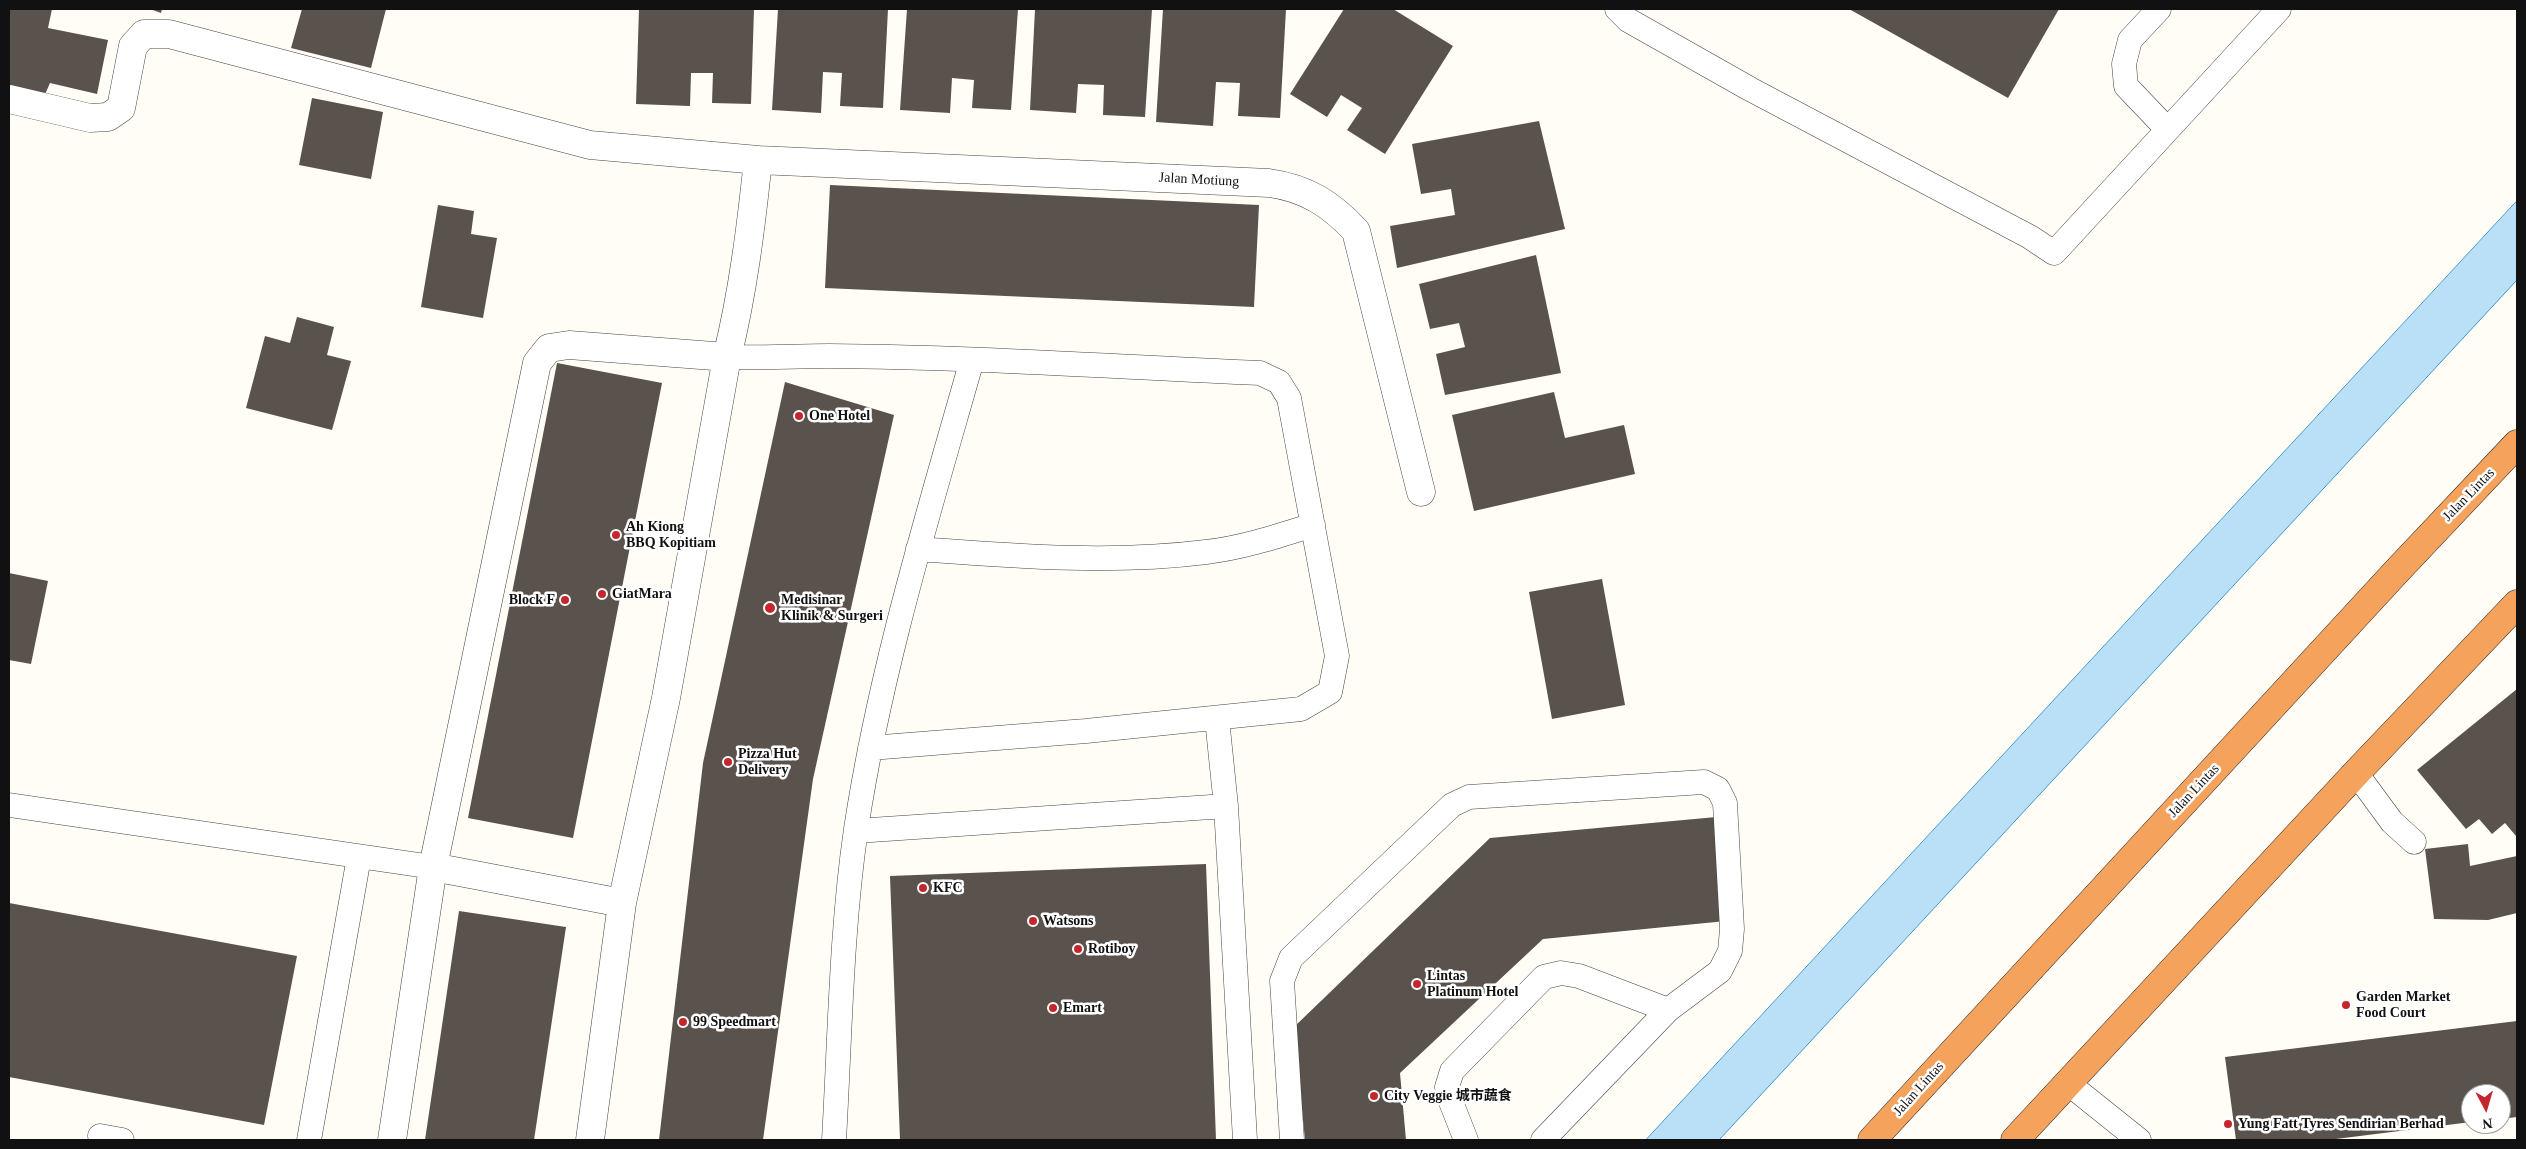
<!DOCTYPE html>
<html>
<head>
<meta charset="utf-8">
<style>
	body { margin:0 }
	#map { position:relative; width:2526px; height:1149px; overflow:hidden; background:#fffdf5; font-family:"Times New Roman",serif }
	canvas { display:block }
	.frame { position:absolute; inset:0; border:10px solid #111; pointer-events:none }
	.north { position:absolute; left:2461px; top:1084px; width:50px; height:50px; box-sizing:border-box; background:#fff; border:1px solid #a0a0a0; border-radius:50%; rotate:174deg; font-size:14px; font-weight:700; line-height:20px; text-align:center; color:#111 }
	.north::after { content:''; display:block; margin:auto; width:18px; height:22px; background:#c4262e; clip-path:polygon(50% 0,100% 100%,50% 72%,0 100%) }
</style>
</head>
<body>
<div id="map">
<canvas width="2526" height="1149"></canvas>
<div class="frame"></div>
<div class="north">N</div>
</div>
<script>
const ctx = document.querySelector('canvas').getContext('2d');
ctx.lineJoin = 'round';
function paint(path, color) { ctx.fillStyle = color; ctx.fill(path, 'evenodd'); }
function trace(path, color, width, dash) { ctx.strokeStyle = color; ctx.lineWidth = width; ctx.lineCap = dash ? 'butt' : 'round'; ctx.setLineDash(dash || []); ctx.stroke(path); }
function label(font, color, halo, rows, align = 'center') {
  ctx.font = font + ' "Times New Roman","Noto Sans SC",serif'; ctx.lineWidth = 5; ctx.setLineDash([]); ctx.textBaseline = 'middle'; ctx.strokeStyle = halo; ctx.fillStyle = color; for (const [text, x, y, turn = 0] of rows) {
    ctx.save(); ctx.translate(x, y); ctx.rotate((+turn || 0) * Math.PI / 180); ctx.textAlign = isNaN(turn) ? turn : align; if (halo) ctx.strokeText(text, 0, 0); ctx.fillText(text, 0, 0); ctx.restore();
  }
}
const water = new Path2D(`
	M2517,201V280L1719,1140H1646Z`);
paint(water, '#b9e0f7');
trace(water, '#3f96cf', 1);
paint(new Path2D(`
	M9,9H52L48,28L108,40L97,94L50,83L43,99L9,92Z
	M150,9H162L161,13Z
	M302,9H386L371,68L291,48Z
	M639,9H754L751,104L712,103L713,73H691L690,106L636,104Z
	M778,9H888L883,108L840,106L842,73L823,72L821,113L772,110Z
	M907,9H1018L1011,110L972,108L974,80L952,78L950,113L900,110Z
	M1035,9H1152L1145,117L1103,115L1104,85L1078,84L1076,113L1030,110Z
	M1163,9H1286L1280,118L1238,116L1240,83L1216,82L1213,126L1156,122Z
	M1344,9H1393L1453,46L1385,154L1347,130L1362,108L1341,95L1327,117L1290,94Z
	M1849,9H2059L2008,98Z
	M312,98L383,112L371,179L299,165Z
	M1539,121L1565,229L1397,268L1390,226L1455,215L1451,189L1421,194L1412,144Z
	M830,185L1259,205L1254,307L825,288Z
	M438,205L474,211L471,234L497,238L483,318L421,307Z
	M1536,255L1561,373L1445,395L1436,354L1465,347L1459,323L1430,329L1419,284Z
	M297,317L334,327L327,355L351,361L332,430L246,408L265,336L290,343Z
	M557,363L662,383L573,838L468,818Z
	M785,382L894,415L813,779L763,1140H659L703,763Z
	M1554,392L1565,438L1624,425L1635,474L1474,511L1452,415Z
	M9,573L48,581L31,664L9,660Z
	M1602,579L1625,705L1552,719L1529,592Z
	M2517,689V835L2516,836L2505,823L2492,834L2479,819L2466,829L2417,770Z
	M1716,817L1726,921L1543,939L1400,1073L1406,1140H1305L1294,1027L1490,838Z
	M2468,844L2470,866L2517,856V913L2488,920L2434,919L2425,849Z
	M1206,864L1216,1140H900L890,876Z
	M9,903L297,956L264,1125L9,1077Z
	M459,911L566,927L534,1140H425Z
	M2517,1021V1117L2501,1119V1094H2471V1122L2328,1140H2236L2225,1057Z`), '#5a524d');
const lane = new Path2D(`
	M1617,9L1628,20L1750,89L2030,237L2054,253L2279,9
	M2159,9L2130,40L2124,64L2126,86L2167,129
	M727,357C761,358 795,356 829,356C973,357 1117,367 1260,373L1279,382L1289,398L1337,656L1330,692L1301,709L1086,731L870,748
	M918,549C1014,556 1111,564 1206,552C1242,548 1278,536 1313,525
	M1217,719L1226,806L1245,1140
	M2356,773L2392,822L2414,842
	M9,805L433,867
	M856,831L1226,806
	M2069,1084L2139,1140
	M100,1136L122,1140
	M309,1140L359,857
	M834,1140C840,1037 841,932 856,829C880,670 928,515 972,360
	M1292,1140L1282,981L1291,958L1452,805L1469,797L1704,782L1718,789L1725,803L1732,929L1730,951L1720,971L1668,1010L1543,1140
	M1466,1140L1451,1102L1447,1087L1452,1071L1544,977L1561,973L1579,976L1668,1010`);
const street = new Path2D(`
	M9,99L90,118L108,117L121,108L133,46L144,34H169L590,145L758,160L1269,183C1306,188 1331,204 1356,231L1421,492
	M433,867L622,903
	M392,1140L433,867L537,363L549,348L569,345L727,357
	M590,1140L622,903L666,698L727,357C743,292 751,227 758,160`);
const highway = new Path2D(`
	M1872,1140L2396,572L2517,444
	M2015,1140L2356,773L2517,604`);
trace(lane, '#444', 25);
trace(street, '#444', 29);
trace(highway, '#222', 29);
trace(lane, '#fff', 24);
trace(street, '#fff', 28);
trace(highway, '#f5a25d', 28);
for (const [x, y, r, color] of [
	[799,416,5,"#c4262e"],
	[616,535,5,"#c4262e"],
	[602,594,5,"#c4262e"],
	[565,600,5,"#c4262e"],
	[770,608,6,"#c4262e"],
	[728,762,5,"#c4262e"],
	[923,888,5,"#c4262e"],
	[1033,921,5,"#c4262e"],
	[1078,949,5,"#c4262e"],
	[1417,984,5,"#c4262e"],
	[2346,1005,5,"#c4262e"],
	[1053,1008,5,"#c4262e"],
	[683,1022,5,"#c4262e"],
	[1374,1096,5,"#c4262e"],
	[2228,1124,5,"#c4262e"]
]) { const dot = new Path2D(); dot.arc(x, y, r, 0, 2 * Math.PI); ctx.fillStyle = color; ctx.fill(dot); trace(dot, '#fff', 2); }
label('14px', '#111', '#fff', [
	["Jalan Motiung",1199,180,3],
	["Jalan Lintas",2469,495,-46],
	["Jalan Lintas",2194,791,-47],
	["Jalan Lintas",1919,1089,-48]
]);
label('bold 14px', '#111', '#fff', [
	["One Hotel",809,416],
	["Ah Kiong",626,527],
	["BBQ Kopitiam",626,543],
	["GiatMara",612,594],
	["Block F",555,600,"right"],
	["Medisinar",781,600],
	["Klinik & Surgeri",781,616],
	["Pizza Hut",738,754],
	["Delivery",738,770],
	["KFC",933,888],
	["Watsons",1043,921],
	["Rotiboy",1088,949],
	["Lintas",1427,976],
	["Platinum Hotel",1427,992],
	["Garden Market",2356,997],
	["Food Court",2356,1013],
	["Emart",1063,1008],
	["99 Speedmart",693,1022],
	["City Veggie 城市蔬食",1384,1096],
	["Yung Fatt Tyres Sendirian Berhad",2238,1124]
], 'left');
</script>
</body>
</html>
